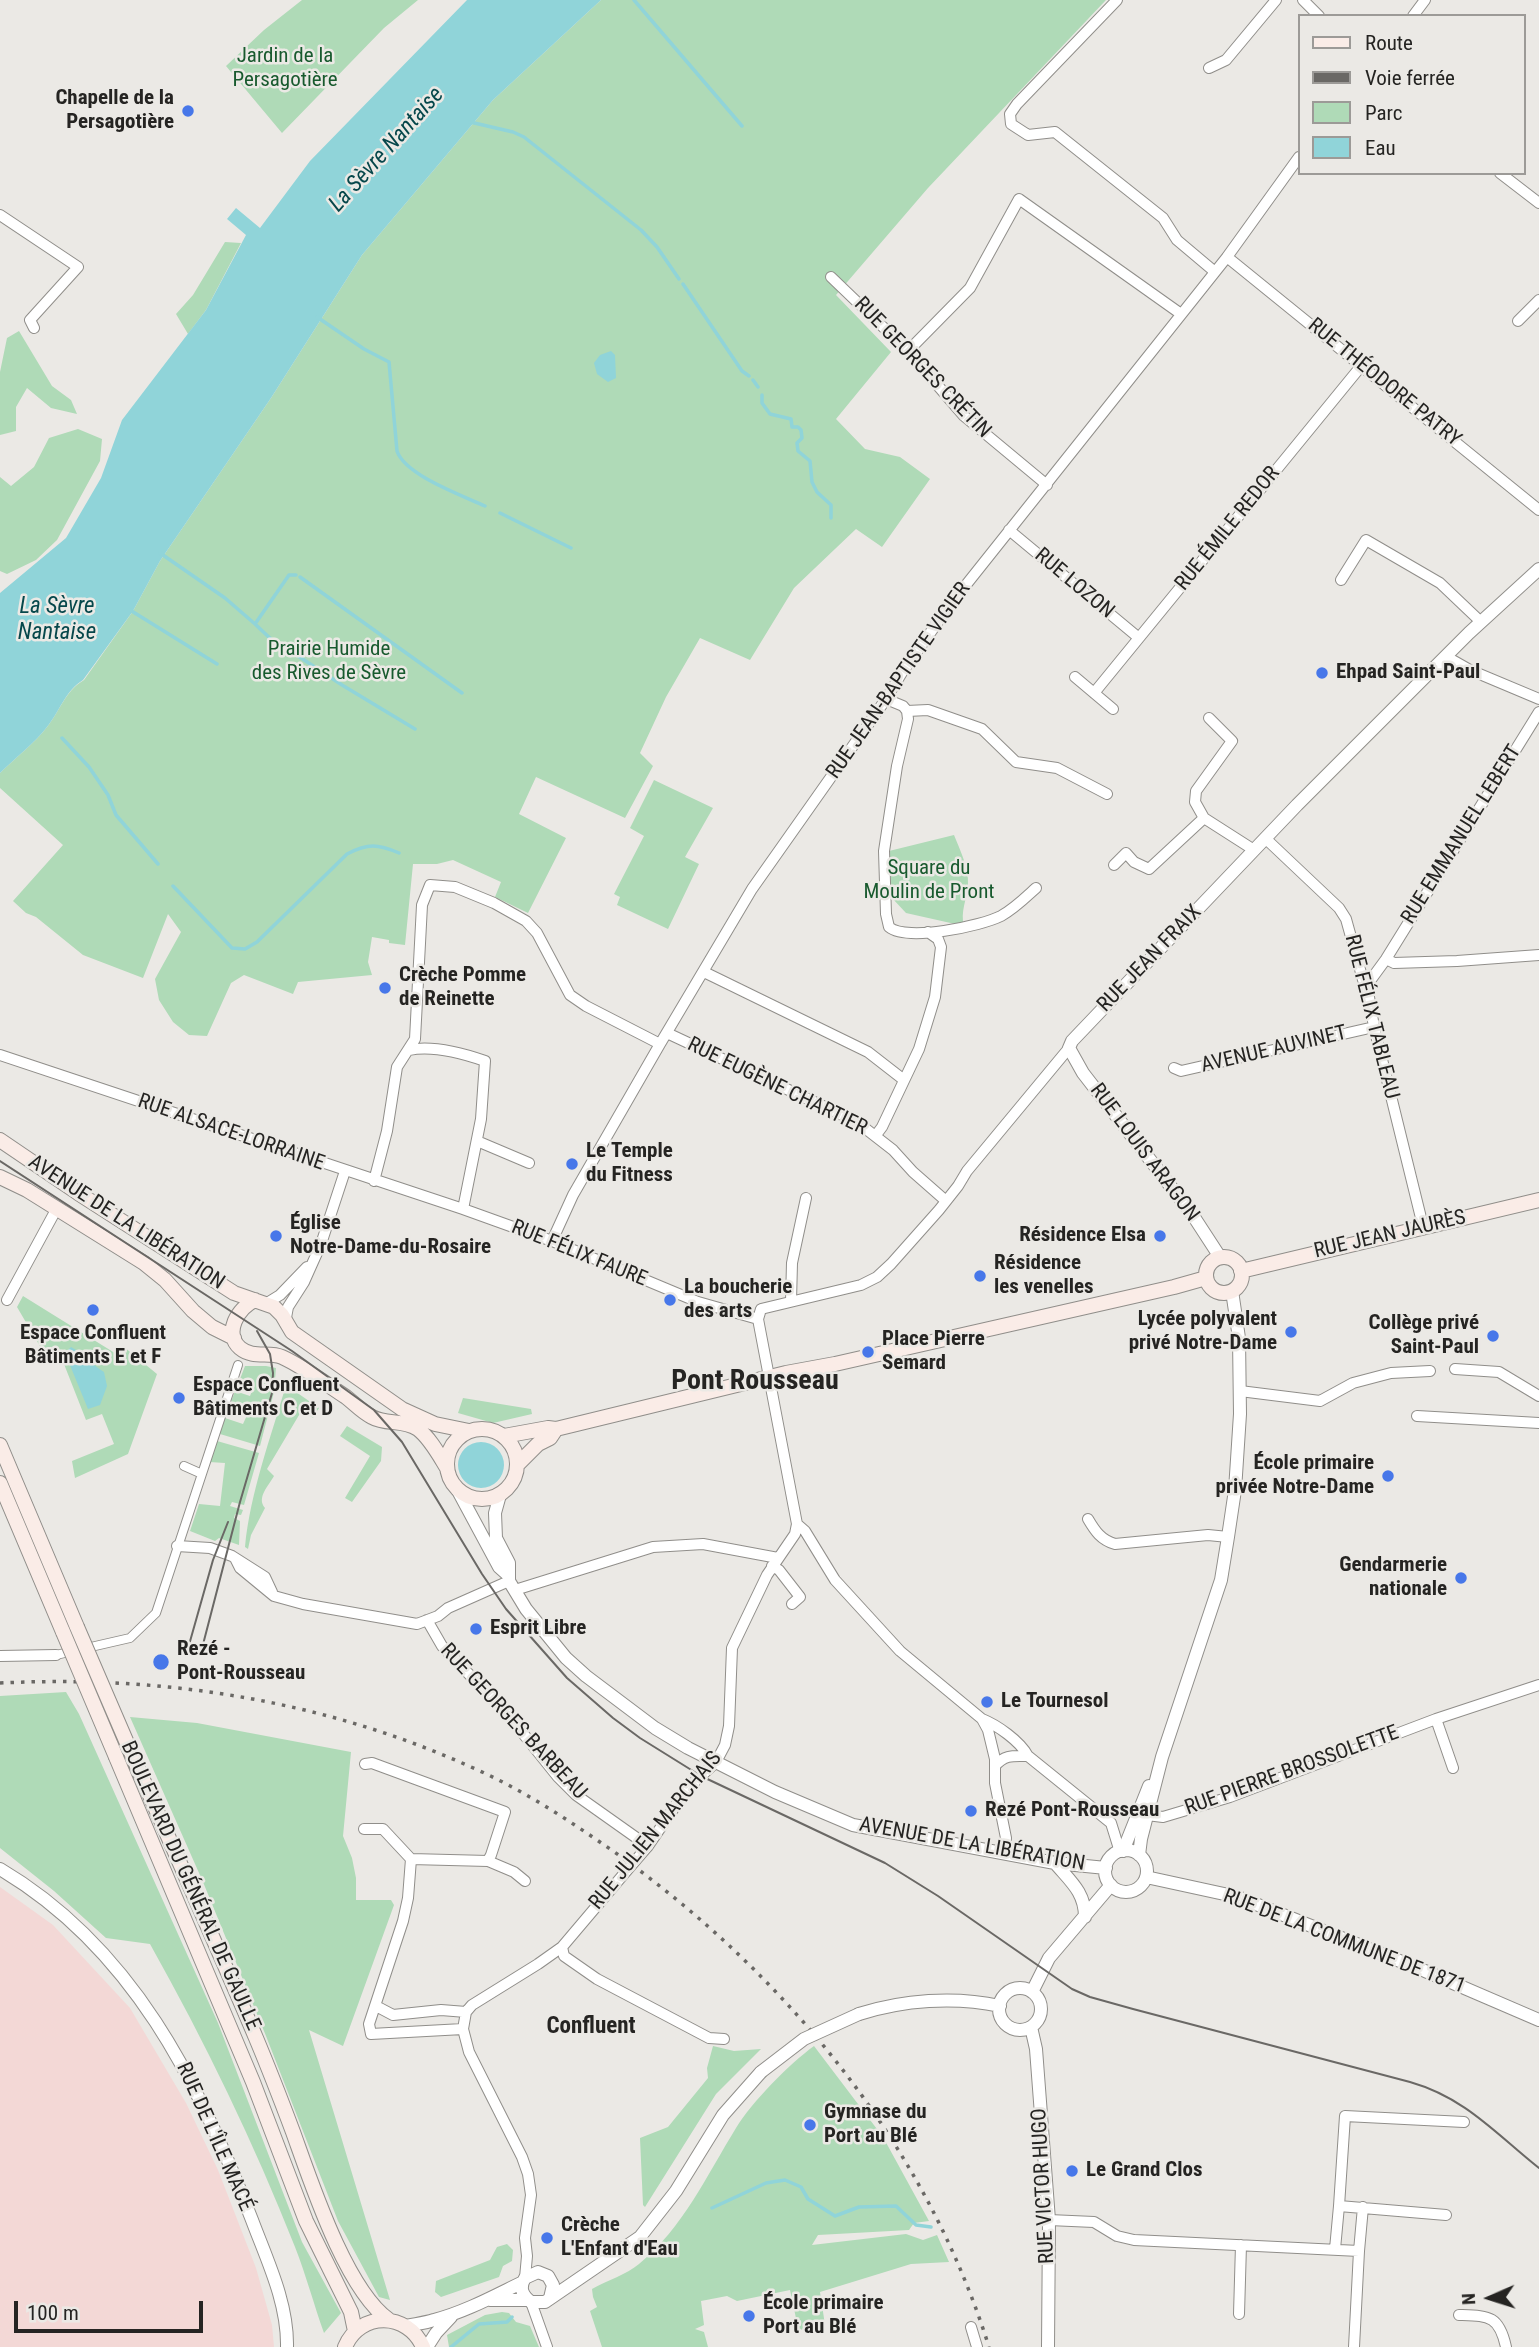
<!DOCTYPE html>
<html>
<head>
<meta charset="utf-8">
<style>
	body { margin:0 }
	#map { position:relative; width:1539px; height:2347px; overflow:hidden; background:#ebe9e5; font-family:"Roboto Condensed",sans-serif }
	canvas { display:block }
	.legend { position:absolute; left:1298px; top:14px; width:228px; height:161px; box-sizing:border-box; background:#ebe9e5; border:2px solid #9c9a97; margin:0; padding:9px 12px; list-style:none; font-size:21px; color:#252422 }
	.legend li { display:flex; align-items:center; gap:14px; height:35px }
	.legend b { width:35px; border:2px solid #9c9a97 }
	.north { position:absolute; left:1455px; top:2263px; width:70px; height:70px; -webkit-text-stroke:5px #ebe9e5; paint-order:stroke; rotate:267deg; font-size:19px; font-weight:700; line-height:28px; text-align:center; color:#252422 }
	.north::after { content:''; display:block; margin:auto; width:24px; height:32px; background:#252422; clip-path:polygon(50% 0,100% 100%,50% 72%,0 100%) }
	.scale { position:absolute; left:14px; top:2301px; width:189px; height:32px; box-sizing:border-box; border:4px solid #252422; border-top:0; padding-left:9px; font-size:21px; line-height:24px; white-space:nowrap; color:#252422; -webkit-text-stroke:5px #ebe9e5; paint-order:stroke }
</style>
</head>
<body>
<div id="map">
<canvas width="1539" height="2347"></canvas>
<ul class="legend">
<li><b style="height:9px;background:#faece7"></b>Route</li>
<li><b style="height:9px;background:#6a6865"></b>Voie ferrée</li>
<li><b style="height:19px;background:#afdab7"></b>Parc</li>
<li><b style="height:19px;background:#90d4d9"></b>Eau</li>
</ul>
<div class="north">N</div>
<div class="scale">100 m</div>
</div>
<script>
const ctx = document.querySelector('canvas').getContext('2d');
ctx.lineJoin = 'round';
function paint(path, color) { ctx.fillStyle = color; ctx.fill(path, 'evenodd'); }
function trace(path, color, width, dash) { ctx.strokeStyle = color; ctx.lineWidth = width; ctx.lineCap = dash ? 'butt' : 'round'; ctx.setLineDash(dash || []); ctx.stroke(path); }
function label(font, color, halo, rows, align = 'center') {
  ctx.font = font + ' "Roboto Condensed",sans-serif'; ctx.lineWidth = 5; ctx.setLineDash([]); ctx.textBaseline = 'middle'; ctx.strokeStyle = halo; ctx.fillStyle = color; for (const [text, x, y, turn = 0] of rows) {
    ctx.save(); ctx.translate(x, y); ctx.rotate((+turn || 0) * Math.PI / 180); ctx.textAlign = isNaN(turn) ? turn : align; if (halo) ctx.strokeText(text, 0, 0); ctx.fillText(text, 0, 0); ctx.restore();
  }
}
paint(new Path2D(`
	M0,1887L53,1925L130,2008L186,2103L218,2170L256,2268L272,2325L274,2347H0Z`), '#f3d8d6');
paint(new Path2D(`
	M302,0H418L384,28L282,133L226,66L264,30Z
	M601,0H1106L928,188L836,295L891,352L836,419L865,449L900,457L930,479L882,547L856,529L794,588L750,660L700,638L666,697L640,753L653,766L625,818L536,777L519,814L566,838L528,913L495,897L501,882L453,860L437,864H413L405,945L389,943V940L372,937L368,962L372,975L298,982L293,994L244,975L231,983L207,1036L189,1035L173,1022L159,1000L155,979L181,932L168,914L143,978L83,955L36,917L26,913L13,901L63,845L0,788V773C15,758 34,744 47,727C60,711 65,691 84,680L133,611L160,561L271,398L362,255L493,100Z
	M225,242L241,243L206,310L188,334L176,314L193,295Z
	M19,331L52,386L71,400L77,414L51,408L27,388L16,407V431L0,435V372L7,338Z
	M78,429L102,439L100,461L57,540L36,560L7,574L0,571V477L11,486L34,467L49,438Z
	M654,780L713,808L685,857L699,864L668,929L617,905L620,897L614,894L644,836L630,828Z
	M954,835C960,850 969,868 968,885C967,899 960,912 964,926L906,913L892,898L889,851Z
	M23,1296L118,1355L124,1347L157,1374L128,1454L75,1478L72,1461L114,1444L102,1414L86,1420L62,1359L51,1363L48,1360L17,1307Z
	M245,1366H266L276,1368L274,1392L260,1446L220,1434L225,1418L243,1424L248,1413L240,1410L237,1414L228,1410L235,1391L250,1396L254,1385L240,1379Z
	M286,1385L319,1408L313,1418L302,1410L267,1469L274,1476C269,1485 256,1498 265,1508L251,1535L248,1549L245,1547C250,1493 271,1437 286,1385Z
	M463,1398L531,1409L532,1414L493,1423L458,1413Z
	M347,1426L382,1447L381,1461L352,1502L345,1498L370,1456L340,1436Z
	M217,1441L259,1453L244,1505L232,1502L230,1506L243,1510L241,1515L235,1514L234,1518L240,1521L239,1545L219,1538L215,1541L190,1531L199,1504L220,1506L225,1463L209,1462Z
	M66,1692L79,1714L218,2023L302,2242L341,2313L324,2333C314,2305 306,2275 295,2247C254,2143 205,2042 150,1944L106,1938L54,1891L0,1848V1696Z
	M130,1717L197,1723L351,1752L343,1836L352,1858L356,1878V1900H391L394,1905L343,2046L309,2030L390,2300L379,2297L338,2221L266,2036L203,1882Z
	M713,2046L734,2051L761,2049L716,2094L645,2207L643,2205L640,2138L668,2127L708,2078L707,2068Z
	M814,2046L883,2137L929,2221L914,2223L909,2230L818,2235L812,2245L906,2234L923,2240L937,2235L949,2262L911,2264L820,2292L825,2325L794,2331L797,2323L790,2290L737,2301L727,2296L701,2301L704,2325L695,2329L704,2332L708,2347H602L590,2311L597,2307L593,2297L592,2289C608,2280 626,2275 639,2264C683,2228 707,2175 736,2128C752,2102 789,2064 814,2046Z
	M507,2244L513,2250L512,2261L503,2266L499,2277L441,2297L435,2292L436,2281L490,2260L497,2247Z
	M502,2312L509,2313L516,2322L530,2326L539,2347H449L447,2335L485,2315Z`), '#afdab7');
paint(new Path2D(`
	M467,0H601L493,100L362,255L271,398L160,561L133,611L83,680C65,691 60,711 47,727C34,744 15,758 0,773V593L66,538L101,478L122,420L206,310L246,235L227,219L236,208L260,228L310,161Z
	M611,351L615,355L616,378L608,382L597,374L594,363L600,355Z
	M71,1347C84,1354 91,1364 104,1372L107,1386L100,1405L88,1409L65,1353Z
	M458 1465a23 23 0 1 1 46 0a23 23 0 1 1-46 0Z`), '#90d4d9');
trace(new Path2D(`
	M634,0L742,126
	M470,122L513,132L524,137L641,230L657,247L679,279
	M683,284L742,371L749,376
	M317,317L364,349L389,362L397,451C405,475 461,495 485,506
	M753,380L758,387
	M762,395V403L770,414L791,419L792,427H798L801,430L802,438L797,443L798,451L810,461L812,482L817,492L831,505V518
	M500,513L571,548
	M160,553L225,598L255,624L289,575H296
	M300,577L462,693
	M130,610L217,664
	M255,624L274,642
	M286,648L342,685L415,729
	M62,738L89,767L108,795L116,815L158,864
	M173,886L232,948L245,949L257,942L347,854C368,843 378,844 399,853
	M712,2208L766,2183L785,2180L801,2187L808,2199L835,2216L859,2207L896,2206L916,2225L931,2227
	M451,2347L479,2324L507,2322L512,2317`), '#90d4d9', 3.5);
const pedestrian = new Path2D(`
	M184,1466L202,1474
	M56,1655L130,1638L156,1613L238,1365`);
const minor = new Path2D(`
	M1117,0L1017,104L1010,114L1011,124L1028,135L1055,132L1163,218L1177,240L1215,272
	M1303,0L1319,16
	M1413,16L1425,0
	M1209,68L1226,60L1276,0
	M1500,173L1539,203
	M0,215L78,267L30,320L34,328
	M1227,257L1539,510
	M831,277L908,351L964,416L1047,485
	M1518,321L1539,300
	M908,351L970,288L1019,199L1181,314
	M1009,530L1139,638
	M1341,580L1366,540L1440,583L1481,622
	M1447,657L1470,670L1539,699
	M1075,677L1113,709
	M1094,693L1362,365
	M886,699L903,706L907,711L908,719L897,766L884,851L886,914L889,927C907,942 981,926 1001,916C1014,909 1025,898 1036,888
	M907,711L928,710L982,729L1016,762L1057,768L1107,794
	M1209,718L1232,741L1196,791L1195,802L1204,818L1254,850
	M1265,838L1339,908L1346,919L1363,980L1367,985L1374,1027L1423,1226
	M1114,865L1126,853L1134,862L1149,869L1204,818
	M1386,959L1394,963L1457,961L1539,955
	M704,972L868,1052L904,1080
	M1367,985L1386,959L1539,712
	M667,1033L857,1122L893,1150L913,1172L946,1201
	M1069,1048L967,1171L958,1186L939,1210L891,1264L877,1277L861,1285L761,1309L758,1319L797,1524L805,1531L835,1580L900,1651L982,1719C997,1725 1020,1741 1028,1756L1111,1823L1120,1852
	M409,1050C433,1045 462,1053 485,1061L481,1119L463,1209
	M0,1055L463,1209L552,1241L698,1302L758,1319
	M1174,1068L1181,1071L1374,1027
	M876,1135L882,1127L919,1049L935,997L941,947L938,939L928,932
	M477,1141L529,1163
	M374,1181L387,1131L397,1067L415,1039L422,905L430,885L455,887L494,903L526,921L537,933L570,995L586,1006L660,1044
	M552,1241L573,1195L660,1044L752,889L886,699L903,671L950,605L1227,257L1299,157
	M7,1300L57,1208
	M791,1301L792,1263L806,1198
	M267,1303L280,1295L307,1267
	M285,1323L288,1307L304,1282L321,1244L345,1171
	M1455,1369L1499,1372L1539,1396
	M1240,1391L1320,1401L1353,1383L1391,1373L1430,1371
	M1417,1416L1539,1423
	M1088,1519C1095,1531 1101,1540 1115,1544L1208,1535L1228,1537
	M177,1546L210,1548L232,1556L265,1577L272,1592
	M235,1558L240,1568L274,1596L303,1604L417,1624L438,1616L448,1608L509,1581
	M772,1566L779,1570L800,1597L792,1604
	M515,1590L653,1547L703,1544L778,1558
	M427,1620L442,1646L509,1716L558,1777L576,1795L648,1846L687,1789L716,1762L725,1745L729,1726L732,1648L767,1575L795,1534L797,1524
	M0,1656L56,1655
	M982,1719L988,1730L995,1759V1783L1006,1838L1005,1854
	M1436,1719L1453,1768
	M995,1766C1005,1754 1014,1756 1028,1756
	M1147,1815L1163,1817L1230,1797L1436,1719L1539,1685
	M364,1829H383L411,1859L488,1861L491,1855L505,1812L372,1763L365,1764
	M411,1859L408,1898L403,1921L369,2024L371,2034L463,2029
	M488,1861L514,1872L525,1881
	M562,1947L564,1956L597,1979L709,2038L724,2039
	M376,2006L393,2015L441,2010L466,2012
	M466,2012L463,2029L469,2052L522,2157L528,2174L531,2195L525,2238L527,2256L525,2278
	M466,2012L472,2005L538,1964L562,1947L623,1875
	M1446,2215L1339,2206L1345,2116L1464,2122
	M1049,2220L1094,2222L1117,2236L1134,2240L1359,2251L1354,2347
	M1335,2249L1339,2206
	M1359,2251L1363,2207
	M531,2302L547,2347
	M1239,2314L1241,2245
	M1459,2315C1489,2316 1499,2315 1506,2347
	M971,2327L977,2347`);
const tertiary = new Path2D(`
	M1220,1257L1192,1214L1083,1073L1069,1048L1072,1041L1297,805L1469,633L1539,569
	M457,1489L499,1567L508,1575
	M500,1495L495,1513L496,1538L509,1563V1581L526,1609L566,1658L586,1676L655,1728L688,1748L775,1792L853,1825L1055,1863L1106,1868
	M1105 1871a21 21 0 1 1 42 0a21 21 0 1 1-42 0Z
	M1123,1851L1149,1786
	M1139,1855L1141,1839L1162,1757L1221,1580L1228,1537L1235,1490L1240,1414L1239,1338L1232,1291
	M1055,1863C1070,1881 1085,1892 1085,1917
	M0,1869C132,1947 199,2082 252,2220C267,2260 288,2303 287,2347
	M1146,1877L1238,1897L1425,1971L1539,2020
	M999 2009a21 21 0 1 1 42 0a21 21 0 1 1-42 0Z
	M1032,1992L1049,1958L1111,1885
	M859,2014C903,2000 954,1996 1000,2006
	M1031,2027L1036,2049L1049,2220L1048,2347
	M550,2298L553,2285L548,2276L538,2272L525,2278C519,2288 522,2295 531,2302H545L640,2237L676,2191L723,2115L761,2072
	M490,2300H528
	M406,2326C415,2324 425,2323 434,2320C465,2312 494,2296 523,2282
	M427,2347L436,2333L451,2317`);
const secondary = new Path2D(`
	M0,1140L78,1193L234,1293L274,1307L282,1315L292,1332L402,1409L435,1424L469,1431
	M0,1177L27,1190L144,1263L165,1280L193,1311L212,1327L234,1338
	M1206 1275a18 18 0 1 1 36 0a18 18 0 1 1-36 0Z
	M1241,1271L1539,1200
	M255,1300C238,1308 223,1333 240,1348C253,1359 269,1351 282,1357C304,1367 326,1384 346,1397C355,1404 362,1412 372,1417C386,1425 403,1419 418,1429C430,1438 439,1455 447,1468
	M447 1464a35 35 0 1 1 70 0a35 35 0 1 1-70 0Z
	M504,1436L548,1428L556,1429L786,1373L835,1364L1174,1287L1206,1278
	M0,1445L77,1627
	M517,1465L538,1444L550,1438L556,1429
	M0,1483L63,1632
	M130,1750C172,1846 215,1941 256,2038C269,2069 281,2100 293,2132C311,2182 346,2290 389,2320
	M116,1757L253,2082L306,2221L351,2312L355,2331
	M345,2347C360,2311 408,2312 423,2347`);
trace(pedestrian, '#908e8a', 10);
trace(minor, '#908e8a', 12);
trace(tertiary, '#908e8a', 14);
trace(secondary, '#908e8a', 16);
trace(pedestrian, '#fff', 8);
trace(minor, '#fff', 10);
trace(tertiary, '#fff', 12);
trace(secondary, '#faece7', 14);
trace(new Path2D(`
	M0,1161L292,1351L374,1410L402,1442L482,1574L506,1609L567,1678L613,1718L640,1738L701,1776L885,1863L938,1896L1072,1989L1090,1997L1133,2009L1410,2082C1466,2098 1496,2134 1539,2168
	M187,1652L213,1560L228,1522
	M200,1656L240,1502L272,1393L273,1373L270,1354L257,1331`), '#6a6865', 2);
trace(new Path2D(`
	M0,1683C162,1675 323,1700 471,1767C524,1790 573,1823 620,1856C789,1978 926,2146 989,2347`), '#6a6865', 3.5, [3.5, 7]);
const minorBridge = new Path2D(`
	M623,1875L648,1846`);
const tertiaryBridge = new Path2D(`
	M761,2072L804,2039L859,2014`);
const secondaryBridge = new Path2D(`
	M77,1627L130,1750
	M63,1632L116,1757`);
trace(minorBridge, '#908e8a', 12, []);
trace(tertiaryBridge, '#908e8a', 14, []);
trace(secondaryBridge, '#908e8a', 16, []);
trace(minorBridge, '#fff', 10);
trace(tertiaryBridge, '#fff', 12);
trace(secondaryBridge, '#faece7', 14);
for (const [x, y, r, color] of [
	[188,111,7,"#4777e9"],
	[1322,673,7,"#4777e9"],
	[385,988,7,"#4777e9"],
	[572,1164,7,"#4777e9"],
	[276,1236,7,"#4777e9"],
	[1160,1236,7,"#4777e9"],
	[980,1276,7,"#4777e9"],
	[670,1300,7,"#4777e9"],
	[93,1310,7,"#4777e9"],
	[1291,1332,7,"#4777e9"],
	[1493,1336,7,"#4777e9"],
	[868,1352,7,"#4777e9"],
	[179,1398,7,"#4777e9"],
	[1388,1476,7,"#4777e9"],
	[1461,1578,7,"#4777e9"],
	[476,1629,7,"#4777e9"],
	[161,1662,9,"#4777e9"],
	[987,1702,7,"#4777e9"],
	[971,1811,7,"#4777e9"],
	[810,2125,7,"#4777e9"],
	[1072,2171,7,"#4777e9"],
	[547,2238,7,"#4777e9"],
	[749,2316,7,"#4777e9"]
]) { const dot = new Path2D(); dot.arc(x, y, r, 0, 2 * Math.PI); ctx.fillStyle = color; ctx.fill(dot); trace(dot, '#ebe9e5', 2.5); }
label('21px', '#185a2e', '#ebe9e5', [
	["Jardin de la",285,57],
	["Persagotière",285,81],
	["Prairie Humide",329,650],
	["des Rives de Sèvre",329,674],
	["Square du",929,869],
	["Moulin de Pront",929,893]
]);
label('bold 21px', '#252422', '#ebe9e5', [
	["Chapelle de la",174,99,"right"],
	["Persagotière",174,123,"right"],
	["Ehpad Saint-Paul",1336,673],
	["Crèche Pomme",399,976],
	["de Reinette",399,1000],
	["Le Temple",586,1152],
	["du Fitness",586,1176],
	["Église",290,1224],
	["Notre-Dame-du-Rosaire",290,1248],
	["Résidence Elsa",1146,1236,"right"],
	["Résidence",994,1264],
	["les venelles",994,1288],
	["La boucherie",684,1288],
	["des arts",684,1312],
	["Lycée polyvalent",1277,1320,"right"],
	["privé Notre-Dame",1277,1344,"right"],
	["Collège privé",1479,1324,"right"],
	["Saint-Paul",1479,1348,"right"],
	["Espace Confluent",93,1334,"center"],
	["Bâtiments E et F",93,1358,"center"],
	["Place Pierre",882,1340],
	["Semard",882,1364],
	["Espace Confluent",193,1386],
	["Bâtiments C et D",193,1410],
	["École primaire",1374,1464,"right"],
	["privée Notre-Dame",1374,1488,"right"],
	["Gendarmerie",1447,1566,"right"],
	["nationale",1447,1590,"right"],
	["Esprit Libre",490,1629],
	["Rezé -",177,1650],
	["Pont-Rousseau",177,1674],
	["Le Tournesol",1001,1702],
	["Rezé Pont-Rousseau",985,1811],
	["Gymnase du",824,2113],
	["Port au Blé",824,2137],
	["Le Grand Clos",1086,2171],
	["Crèche",561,2226],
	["L'Enfant d'Eau",561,2250],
	["École primaire",763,2304],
	["Port au Blé",763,2328]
], 'left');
label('21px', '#252422', '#ebe9e5', [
	["RUE GEORGES CRÉTIN",922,368,46],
	["RUE THÉODORE PATRY",1384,383,39],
	["RUE ÉMILE REDOR",1228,529,-51],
	["RUE LOZON",1074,584,40],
	["RUE JEAN-BAPTISTE VIGIER",899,681,-55],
	["RUE EMMANUEL LEBERT",1462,835,-58],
	["RUE JEAN FRAIX",1150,959,-46],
	["RUE FÉLIX TABLEAU",1371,1017,76],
	["AVENUE AUVINET",1274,1050,-13],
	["RUE EUGÈNE CHARTIER",777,1087,26],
	["RUE ALSACE-LORRAINE",231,1133,19],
	["RUE LOUIS ARAGON",1144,1153,53],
	["AVENUE DE LA LIBÉRATION",126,1223,33],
	["RUE JEAN JAURÈS",1390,1235,-13],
	["RUE FÉLIX FAURE",579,1254,22],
	["RUE GEORGES BARBEAU",513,1722,47],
	["RUE PIERRE BROSSOLETTE",1292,1771,-20],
	["RUE JULIEN MARCHAIS",656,1831,-51],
	["AVENUE DE LA LIBÉRATION",972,1845,10],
	["BOULEVARD DU GÉNÉRAL DE GAULLE",190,1886,66],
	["RUE DE LA COMMUNE DE 1871",1344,1942,21],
	["RUE DE L'ÎLE MACÉ",214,2137,66],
	["RUE VICTOR HUGO",1044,2186,-93]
]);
label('italic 23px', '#06474b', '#ebe9e5', [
	["La Sèvre Nantaise",387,150,-48],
	["La Sèvre",57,607],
	["Nantaise",57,633]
]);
label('bold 23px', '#252422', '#ebe9e5', [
	["Confluent",591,2027]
]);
label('bold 28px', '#252422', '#ebe9e5', [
	["Pont Rousseau",755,1382]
]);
</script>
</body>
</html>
